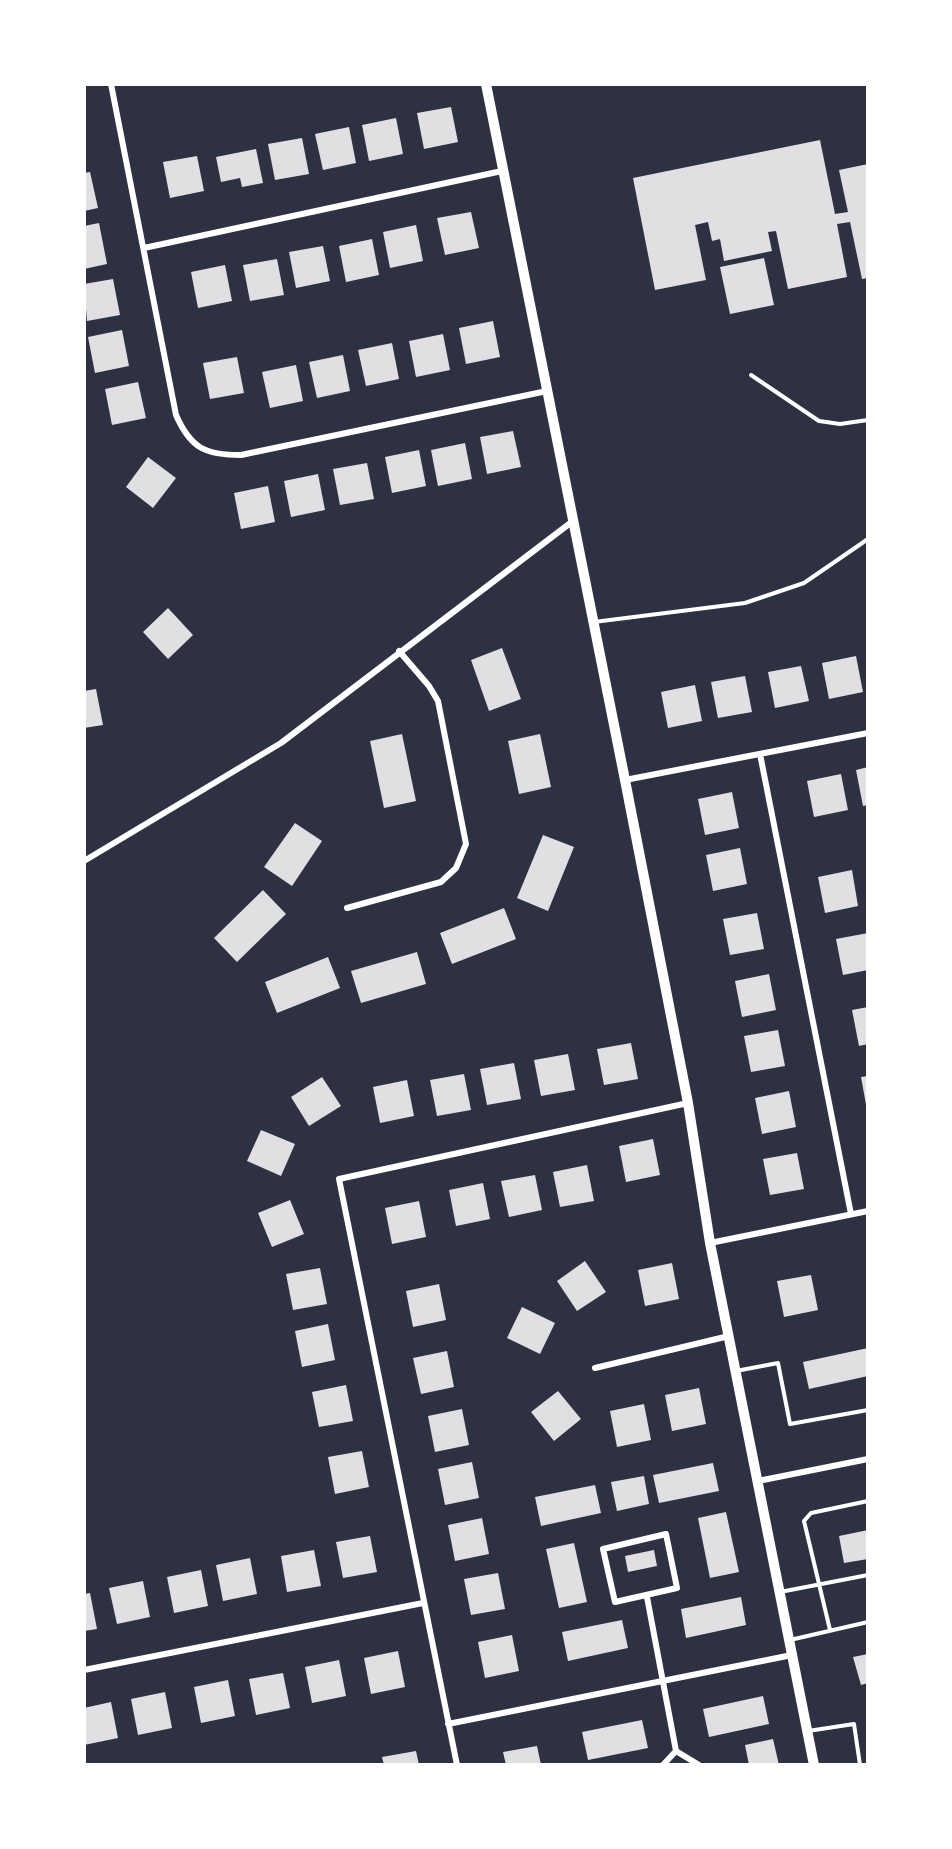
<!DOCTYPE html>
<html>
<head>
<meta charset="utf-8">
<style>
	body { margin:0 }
	#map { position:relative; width:952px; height:1849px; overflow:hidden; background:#2d3142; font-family:Raleway,sans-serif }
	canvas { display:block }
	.frame { position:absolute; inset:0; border:86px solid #fff; pointer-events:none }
</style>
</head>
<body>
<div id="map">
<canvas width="952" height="1849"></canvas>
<div class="frame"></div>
</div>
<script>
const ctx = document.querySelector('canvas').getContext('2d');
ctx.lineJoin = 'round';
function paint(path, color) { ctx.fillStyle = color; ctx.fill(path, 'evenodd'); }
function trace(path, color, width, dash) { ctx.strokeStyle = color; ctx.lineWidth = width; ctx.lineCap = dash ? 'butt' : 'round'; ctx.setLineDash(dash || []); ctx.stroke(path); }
paint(new Path2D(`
	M451,107L458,142L424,149L417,113Z
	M396,118L403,154L369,161L362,125Z
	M349,127L356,163L323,170L315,134Z
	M302,138L309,174L275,180L268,144Z
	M820,140L835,214L848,212L839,170L868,164V278L862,279L850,222L837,224L847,277L788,289L776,231L768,232L772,251L724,261L720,239L712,241L708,222L695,225L706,280L655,290L633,178Z
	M256,149L263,183L242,187L240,178L221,182L216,157Z
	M197,156L204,191L170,198L163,162Z
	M90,172L98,208L84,211V173Z
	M471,212L479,248L445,255L437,218Z
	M99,223L107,264L84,269V226Z
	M416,225L423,261L390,268L383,232Z
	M372,239L379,275L346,282L339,246Z
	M323,246L330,281L296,288L289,252Z
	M764,258L774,305L730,314L720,267Z
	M277,259L284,295L250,301L243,265Z
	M225,265L232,301L198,308L191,272Z
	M113,279L120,315L87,321L84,284Z
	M493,321L500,357L466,364L459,328Z
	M122,330L129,366L95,373L88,337Z
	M443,334L450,370L416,377L409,341Z
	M392,343L399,379L366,386L358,350Z
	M343,355L350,391L317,398L309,362Z
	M237,357L244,393L210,399L203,363Z
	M296,365L303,401L270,408L262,372Z
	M138,382L146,418L112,425L105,389Z
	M513,431L521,467L487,474L480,437Z
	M465,443L472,479L438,486L431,450Z
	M419,450L426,486L392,493L385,457Z
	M148,457L176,478L153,508L126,487Z
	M367,463L374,499L340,505L333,469Z
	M318,474L325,510L291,517L284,481Z
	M268,486L275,522L241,529L234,493Z
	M168,608L193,635L168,659L143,632Z
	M502,648L521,699L489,711L471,660Z
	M856,656L863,692L829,699L822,663Z
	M801,666L809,701L775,708L768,672Z
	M745,676L752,712L718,718L711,682Z
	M695,685L702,721L668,728L661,692Z
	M96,689L103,725L84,728V691Z
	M402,734L416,801L384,808L370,741Z
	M540,734L551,787L519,794L508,741Z
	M868,767V805L863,806L856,770Z
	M841,774L848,810L814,817L807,781Z
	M732,792L739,828L705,835L698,799Z
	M295,823L322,841L292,886L264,867Z
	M543,835L574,847L548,911L517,898Z
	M740,848L747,884L713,891L706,855Z
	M852,870L858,906L825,913L818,877Z
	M263,890L286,914L237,962L214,938Z
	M504,908L516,939L452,964L440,933Z
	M757,913L764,949L730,955L723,919Z
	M868,933V970L843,975L836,939Z
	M417,952L426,984L361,1003L351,971Z
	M328,957L340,988L277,1013L265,982Z
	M769,974L776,1010L742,1017L735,981Z
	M868,1007V1044L859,1046L852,1010Z
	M778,1030L785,1066L751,1072L744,1036Z
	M631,1043L638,1079L604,1085L597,1049Z
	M568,1054L575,1090L541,1096L534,1060Z
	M514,1063L521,1099L487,1105L480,1069Z
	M464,1074L471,1110L437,1116L430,1080Z
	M868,1076V1110H867L861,1077Z
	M322,1077L341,1106L309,1126L291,1097Z
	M407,1080L414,1116L380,1123L373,1087Z
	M789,1091L796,1127L762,1134L755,1098Z
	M261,1130L295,1144L281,1176L247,1161Z
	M653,1139L660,1175L626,1182L619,1146Z
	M797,1153L804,1189L770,1195L763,1159Z
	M587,1165L594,1201L560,1207L553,1172Z
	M535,1175L542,1210L509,1217L501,1181Z
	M483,1183L490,1219L456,1226L449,1190Z
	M290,1200L304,1234L272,1247L258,1213Z
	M419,1201L426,1237L392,1244L385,1208Z
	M585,1261L606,1292L577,1311L557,1281Z
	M672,1263L679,1299L645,1306L638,1270Z
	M320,1268L327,1304L293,1310L286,1274Z
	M811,1275L818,1310L784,1317L777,1281Z
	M439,1284L446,1320L413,1327L406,1291Z
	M522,1307L555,1323L540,1354L507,1338Z
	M328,1324L335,1360L302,1367L295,1331Z
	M868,1348V1376L809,1389L803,1362Z
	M447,1351L454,1387L421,1394L413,1358Z
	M346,1385L353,1421L319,1427L312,1392Z
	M699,1388L706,1424L672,1431L665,1395Z
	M558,1391L581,1419L554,1441L531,1412Z
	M644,1404L651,1440L617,1447L610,1411Z
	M462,1409L469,1445L435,1452L428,1416Z
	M362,1451L369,1487L335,1494L328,1457Z
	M472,1462L479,1498L445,1505L438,1469Z
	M713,1463L719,1491L659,1503L653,1475Z
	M644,1476L649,1504L617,1511L611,1482Z
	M595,1485L601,1513L541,1526L535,1497Z
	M726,1512L739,1572L710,1578L698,1518Z
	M482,1518L489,1554L455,1561L448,1525Z
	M868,1530V1559L844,1563L839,1536Z
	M370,1536L377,1572L343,1578L336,1542Z
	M574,1543L587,1602L559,1608L546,1549Z
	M314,1550L321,1586L287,1592L281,1556Z
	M654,1550L657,1566L628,1572L625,1556Z
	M250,1558L257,1594L223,1601L216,1565Z
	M201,1570L208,1606L174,1613L167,1577Z
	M498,1573L505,1609L471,1615L464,1579Z
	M143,1581L150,1617L117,1624L109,1588Z
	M90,1593L97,1629L84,1631V1594Z
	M741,1597L746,1625L686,1638L681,1609Z
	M622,1620L628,1648L568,1661L562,1632Z
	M512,1635L519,1671L485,1678L478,1642Z
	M398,1651L405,1687L371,1694L364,1658Z
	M868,1654V1683L861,1685L853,1657Z
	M339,1660L346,1696L312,1703L305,1667Z
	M283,1673L290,1708L256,1715L249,1679Z
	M228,1680L235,1716L201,1723L194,1687Z
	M165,1692L172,1728L138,1735L131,1699Z
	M763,1696L769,1724L709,1737L703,1709Z
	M111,1702L118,1738L84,1745V1708Z
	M642,1720L648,1748L588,1760L582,1732Z
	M773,1739L779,1765H749L745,1745Z
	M537,1746L541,1765H506L503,1752Z
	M416,1751L419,1765H384L382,1757Z`), '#e0e0e3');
trace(new Path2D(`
	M751,375L819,421L840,424L868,420
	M594,622L745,603L804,583L868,539
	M736,1371L778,1363L790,1424L868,1410
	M780,1592L868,1575
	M830,1630L804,1521L811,1513L868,1501
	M790,1640L868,1622
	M808,1731L854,1724L860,1765`), '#fff', 4);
trace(new Path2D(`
	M111,84L176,415C191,449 206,455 241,455L547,391
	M144,248L502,171
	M760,754L851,1214
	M625,780L868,733
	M84,861L281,743L573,521
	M347,908L441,882L456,868L466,844L438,701L429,686L399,651
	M710,1243L868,1211
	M595,1368L729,1336
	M758,1481L868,1459
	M666,1534L677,1588L615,1602L603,1549Z
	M647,1597L676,1751L663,1765
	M84,1670L423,1603
	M448,1724L792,1655
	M676,1751L699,1765
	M457,1765L339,1179L688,1103`), '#fff', 6);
trace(new Path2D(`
	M486,84L625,780L688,1103L710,1243L814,1765`), '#fff', 10);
</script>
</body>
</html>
